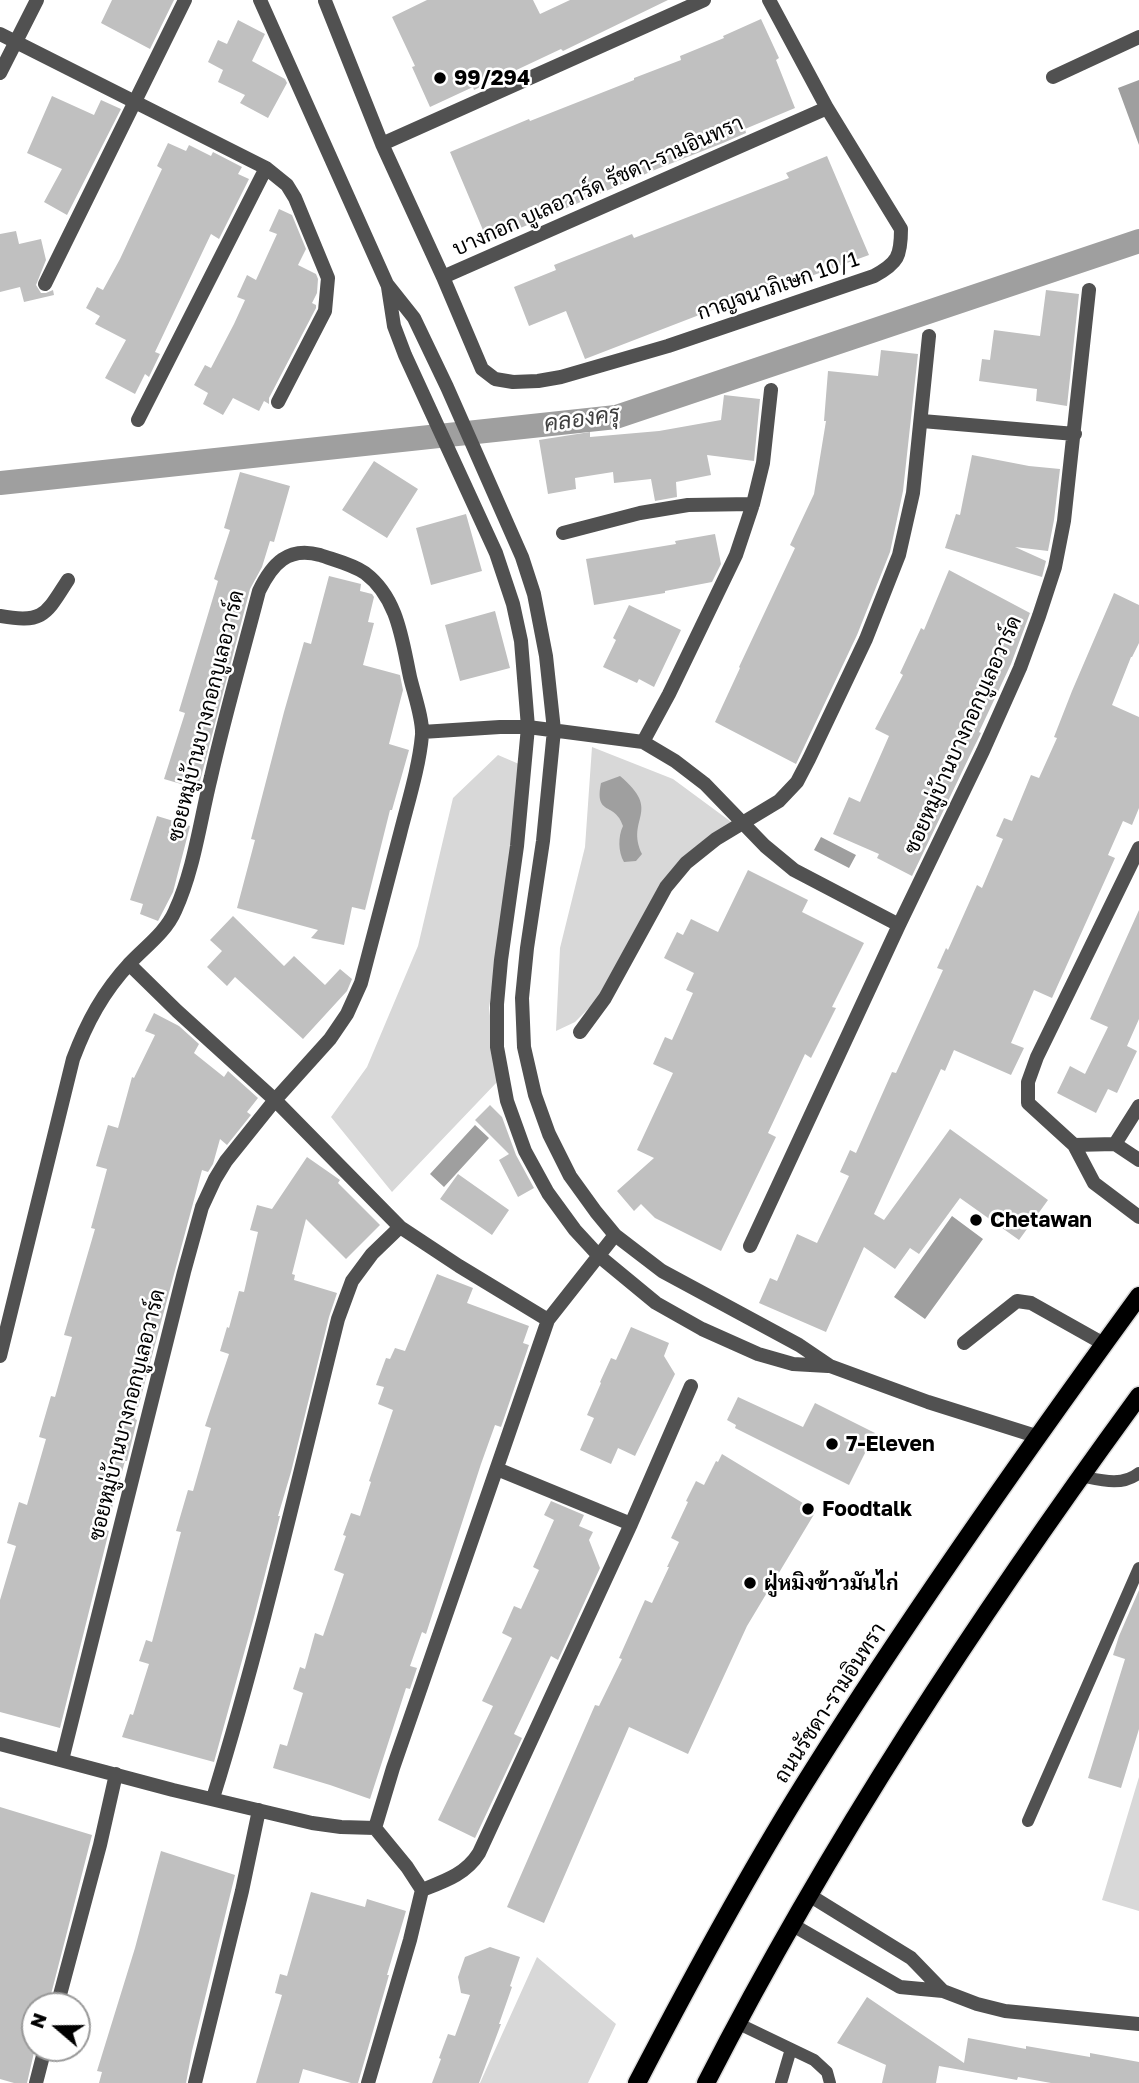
<!DOCTYPE html>
<html>
<head>
<meta charset="utf-8">
<style>
	body { margin:0 }
	#map { position:relative; width:1139px; height:2083px; overflow:hidden; background:#fff; font-family:"Golos Text",sans-serif }
	canvas { display:block }
	.north { position:absolute; left:21px; top:1992px; width:70px; height:70px; box-sizing:border-box; background:#fff; border:2px solid #999; border-radius:50%; rotate:290deg; font-size:19px; font-weight:700; line-height:28px; text-align:center; color:#000 }
	.north::after { content:''; display:block; margin:auto; width:24px; height:32px; background:#000; clip-path:polygon(50% 0,100% 100%,50% 72%,0 100%) }
</style>
</head>
<body>
<div id="map">
<canvas width="1139" height="2083"></canvas>
<div class="north">N</div>
</div>
<script>
const ctx = document.querySelector('canvas').getContext('2d');
ctx.lineJoin = 'round';
function paint(path, color) { ctx.fillStyle = color; ctx.fill(path, 'evenodd'); }
function trace(path, color, width, dash) { ctx.strokeStyle = color; ctx.lineWidth = width; ctx.lineCap = dash ? 'butt' : 'round'; ctx.setLineDash(dash || []); ctx.stroke(path); }
function label(font, color, halo, rows, align = 'center') {
  ctx.font = font + ' "Golos Text",Sarabun,sans-serif'; ctx.lineWidth = 5; ctx.setLineDash([]); ctx.textBaseline = 'middle'; ctx.strokeStyle = halo; ctx.fillStyle = color; for (const [text, x, y, turn = 0] of rows) {
    ctx.save(); ctx.translate(x, y); ctx.rotate((+turn || 0) * Math.PI / 180); ctx.textAlign = isNaN(turn) ? turn : align; if (halo) ctx.strokeText(text, 0, 0); ctx.fillText(text, 0, 0); ctx.restore();
  }
}
paint(new Path2D(`
	M592,747L673,779L734,824L678,863L598,999L575,1022L556,1031L560,948L585,847Z
	M498,755L519,764L508,878L489,1008L498,1081L392,1192L331,1117L367,1067L418,946L453,798Z
	M1139,1777V1911L1102,1900Z
	M537,1957L616,2024L588,2083H480Z`), '#d8d8d8');
paint(new Path2D(`
	M1139,80V145L1118,88Z
	M620,776C663,812 625,818 642,854L636,861L624,862C618,852 618,836 623,826C615,801 594,817 601,783Z
	M821,837L856,855L849,868L814,850Z
	M475,1125L489,1138L444,1187L430,1174Z
	M952,1216L983,1239L925,1319L894,1297Z`), '#9f9f9f');
trace(new Path2D(`
	M0,483L616,417L1139,241`), '#9f9f9f', 24);
paint(new Path2D(`
	M112,0H174L150,49L101,23Z
	M427,0H533L540,14L570,0H668L563,51L561,49L474,90L473,87L430,107L412,67L415,66L392,17Z
	M761,19L779,58L776,60L795,108L745,129L746,133L723,143L657,169L488,242L450,152L529,119L530,121L634,80V78L681,60L680,56L724,38L723,36Z
	M238,20L265,34L252,61L285,79L287,83L268,118L240,103L245,95L218,82L223,70L208,62L218,40L227,44Z
	M52,96L94,115L101,100L121,109L67,215L44,202L62,169L27,153Z
	M168,143L186,151L189,145L211,156L213,152L242,167L238,174L249,179L219,239L211,234L155,352L160,354L149,377L145,374L135,394L105,378L126,340L95,324L100,316L86,308L97,287L103,290L120,259L162,169L157,166Z
	M827,156L869,255L778,288L777,285L585,359L566,311L529,326L514,287L556,270L554,265L632,234L634,238L789,178L786,173Z
	M279,209L292,215L306,249L298,265L316,274L318,279L317,293L312,303L316,305V308L269,398V404L264,401L259,411L233,398L223,415L203,404L208,393L194,385L205,365L211,368L234,324L245,300L237,297L247,275L256,280L277,234L269,231Z
	M16,231L19,244L41,239L46,260L36,285L41,293H46L53,290L54,295L24,302L20,287L0,292V234Z
	M1046,290L1079,294L1067,406L1036,401L1037,389L979,381L982,359L990,360L994,330L1040,336Z
	M881,350L918,354L903,491L890,552L857,635L796,764L715,722L740,668L739,667L795,548L790,545L814,494L826,421H824L828,371L878,376Z
	M724,395L760,399L754,461L707,455L711,475L676,482L677,497L655,501L651,479L614,483L613,472L575,478L576,489L548,494L539,440L590,432V437L659,431L721,420Z
	M972,455L1029,466L1060,469L1054,520L1048,551L1015,547L1046,561L1042,577L945,548L956,514L960,515Z
	M374,461L418,489L387,538L342,510Z
	M240,472L290,486L274,542L270,541L262,567L250,589L198,789L164,779L185,713L179,711L218,581L214,579L230,530L224,528Z
	M466,514L482,571L431,585L416,528Z
	M715,534L721,564L712,582L665,591V593L594,605L586,559L676,544L675,541Z
	M949,570L1030,613L1011,664L979,732L981,733L974,747L912,876L877,858L879,854L833,834L849,797L860,802L889,736L875,729L903,675L900,673L921,628L924,630Z
	M329,576L361,584L360,591L372,594L374,597L368,622L374,623L363,665L400,675L403,690L389,744L409,750L392,810H390L365,910L352,907L344,945L311,938L318,930L237,908L255,840L251,839L284,712L304,642L311,644Z
	M1114,593L1139,605V643L1132,657H1131L1112,705L1139,717V808L1132,825L1123,821L1108,855L1115,858L1052,998L1034,990L1011,1043L1024,1048L1011,1075L954,1050L945,1071L941,1069L874,1214L884,1220L950,1129L1048,1200L1019,1240L960,1198L919,1254L910,1248L895,1269L864,1247L826,1332L759,1303L770,1278L777,1281L797,1234L817,1243L849,1176L840,1172L850,1150L856,1153L892,1072L896,1073L943,970L937,968L946,948L948,950L977,885L982,888L1003,839L996,836L1004,818L1012,821L1031,775L1039,778L1057,738L1054,737L1072,691Z
	M629,605L681,630L654,687L639,679L637,683L603,667L616,640L613,638Z
	M495,611L510,668L460,681L445,625Z
	M157,816L190,826L173,892L158,921L140,914L143,904L130,900Z
	M748,870L808,900L802,912L864,943L832,1007L836,1008L811,1058L805,1054L768,1133L776,1137L721,1251L655,1218L641,1204L634,1211L617,1191L654,1158L637,1150L673,1073L653,1064L665,1037L672,1040L693,993L686,990L694,973L664,958L677,932L683,935L691,919L718,932Z
	M1139,910V1019L1127,1046L1137,1051L1117,1093L1108,1089L1096,1113L1057,1093L1070,1066L1085,1074L1108,1027L1090,1019Z
	M233,916L284,966L294,956L325,985L340,969L352,979L347,991L303,1039L235,977L227,986L207,967L222,951L210,940Z
	M154,1013L179,1026L199,1044L194,1053L224,1077L228,1071L258,1098L247,1112L251,1115L227,1145L220,1139L213,1164L208,1172L202,1170L135,1419L137,1420L127,1461H125L106,1530L109,1531L60,1728L0,1712V1600L16,1546L7,1543L19,1502L27,1505L46,1439L39,1437L51,1396L55,1397L72,1337L64,1335L95,1229L91,1228L107,1169L96,1166L108,1125L118,1128L132,1077L134,1078L155,1035L145,1031Z
	M490,1105L502,1117L516,1155L534,1188L518,1197L499,1160L509,1154L475,1120Z
	M307,1157L340,1180L338,1183L380,1225L346,1259L306,1219L292,1274L295,1275L294,1280L337,1293L329,1317L291,1472L278,1516H280L254,1617L214,1762L122,1737L130,1714L133,1715L149,1664L139,1661L146,1640L152,1642L181,1532L176,1531L188,1490L193,1491L211,1428L205,1426L229,1354L220,1351L227,1327L229,1328L239,1291L244,1292L258,1232L250,1230L257,1205L272,1209Z
	M458,1174L509,1210L492,1235L440,1199Z
	M437,1274L473,1288L467,1303L529,1326L523,1343L529,1345L501,1427L495,1425L481,1464L426,1634L422,1632L410,1666L417,1668L410,1689L406,1688L370,1799L330,1785L273,1768L280,1744L287,1746L303,1693L293,1689L300,1667L305,1669L315,1633L323,1636L344,1574L334,1570L346,1536L343,1535L351,1513L360,1516L371,1482L369,1481L393,1410L378,1404L384,1387L376,1385L386,1358L390,1359L395,1348L405,1351Z
	M631,1327L669,1343L664,1356L675,1374L635,1456L618,1448L611,1464L580,1450L594,1418L587,1415L601,1383L600,1382L611,1358L616,1360Z
	M738,1397L803,1427L815,1403L875,1433L849,1485L735,1428L736,1425L727,1420Z
	M722,1454L816,1511L747,1626L688,1754L629,1727L544,1923L507,1907L595,1705L599,1706L622,1659L619,1658L645,1600L652,1603L669,1567H667L679,1542L671,1538L688,1502L686,1501L696,1481L704,1485L716,1461L718,1462Z
	M551,1501L584,1515L579,1526L593,1532L589,1540L600,1568L558,1660L551,1656L514,1734L522,1738L475,1838L438,1820L493,1706L482,1701L512,1638L502,1633L514,1606L521,1609L539,1570L533,1567L554,1520L544,1515Z
	M1139,1590V1729L1121,1788L1088,1778L1125,1659L1113,1655L1119,1636Z
	M0,1807L92,1835L48,2006H35V2048L27,2083H14L0,2079Z
	M161,1851L235,1875L192,2051L186,2083H99L102,2072L97,2071L135,1948Z
	M311,1892L365,1907L367,1899L406,1911L387,1975H389L371,2038L358,2083H351L303,2069L299,2083H256L282,1995L275,1993L280,1974L287,1976Z
	M490,1947L520,1957L510,1986L512,1987L499,2024H501L479,2083H432L441,2059L439,2058L448,2034L455,2036L470,1995L461,1993L458,1977L465,1957Z
	M867,1997L964,2063L968,2038L1026,2049V2046L1090,2057V2053L1139,2062V2083H1051L1018,2077L1017,2080L939,2066L936,2083H882L886,2065L837,2043Z`), '#c0c0c0');
const primary = new Path2D(`
	M637,2083C692,1977 749,1871 813,1770C915,1608 1026,1451 1139,1296
	M706,2083C830,1841 979,1615 1139,1396`);
trace(primary, '#dbdbdb', 21);
trace(new Path2D(`
	M1080,1476C1100,1480 1122,1487 1139,1473
	M1028,1821L1139,1568
	M737,2023L814,2060L827,2072L830,2083
	M781,2083L791,2049`), '#515151', 12);
trace(new Path2D(`
	M260,0L387,284L414,318L447,387L522,557L534,594L546,656L554,730L543,841L527,948L522,998L524,1047L535,1095L549,1134L570,1176L596,1212L615,1235L662,1271L799,1345L830,1366L928,1402L1039,1437
	M325,1L382,144L704,0
	M0,34L266,168L287,185L295,198L328,278L325,311L278,402
	M0,73L37,0
	M1053,77L1139,37
	M382,144L443,277L827,108
	M443,277L482,369L495,379L513,382L538,381L561,377L668,346L874,276C898,263 901,256 901,229L827,108L769,0
	M45,284L185,0
	M388,287L394,326L405,355L496,553L513,604L521,641L528,727L517,846L501,960L497,1004V1047L507,1101L525,1151L548,1193L575,1230L599,1256L656,1303L702,1329L758,1354L793,1364L828,1366
	M138,420L266,168
	M922,421L1075,434
	M563,533L640,513L688,505L753,504
	M0,616C44,624 46,614 68,580
	M422,732L500,727H528L643,742L675,761L705,784L765,846L794,870L899,925
	M643,742L669,694L736,555L753,504L763,463L771,390
	M1139,848L1037,1057L1028,1082V1103L1074,1145L1094,1183L1139,1217
	M129,964L177,1011L275,1100L400,1227L459,1266L548,1320
	M580,1032L605,998L666,887L686,863L716,839L779,801L797,782L809,759L866,639L899,555L913,493L929,336
	M1115,1144L1139,1106
	M1074,1145L1115,1144L1139,1160
	M750,1246L899,925L983,751L1020,668L1039,616L1055,567L1064,521L1089,290
	M964,1343L1017,1301L1031,1303L1104,1344
	M0,1356L73,1059C87,1022 103,992 130,963C145,947 166,932 175,911C194,870 200,821 211,777C225,715 243,653 259,591C272,564 288,546 320,555C334,560 352,564 365,573C398,598 402,640 410,677C414,694 423,719 422,735C419,768 408,802 400,834C387,884 374,934 361,983L347,1014L330,1039L275,1100L226,1161L215,1179L202,1207L184,1272L62,1760
	M497,1469L631,1524
	M0,1744L173,1790L312,1823L341,1827L375,1828L407,1867L422,1890L410,1940L368,2083
	M213,1798C262,1640 298,1479 338,1319L352,1281L372,1254L400,1227
	M375,1828L393,1768L548,1320L615,1235
	M422,1890C445,1881 466,1874 479,1853L631,1524L691,1386
	M809,1895L911,1958L943,1991
	M791,1924L900,1987L943,1991L977,2004L1005,2011L1139,2024
	M57,2006L100,1845L116,1774
	M36,2083L45,2048
	M195,2083L242,1891L259,1810`), '#515151', 14);
trace(primary, '#000', 18);
for (const [x, y, r, color] of [
	[440,78,7,"#000"],
	[976,1220,7,"#000"],
	[832,1444,7,"#000"],
	[808,1509,7,"#000"],
	[750,1583,7,"#000"]
]) { const dot = new Path2D(); dot.arc(x, y, r, 0, 2 * Math.PI); ctx.fillStyle = color; ctx.fill(dot); trace(dot, '#fff', 2.5); }
label('bold 21px', '#000', '#fff', [
	["99/294",454,78],
	["Chetawan",990,1220],
	["7-Eleven",846,1444],
	["Foodtalk",822,1509],
	["ฝู่หมิงข้าวมันไก่",764,1583]
], 'left');
label('21px', '#000', '#fff', [
	["บางกอก บูเลอวาร์ด รัชดา-รามอินทรา",598,186,-24],
	["กาญจนาภิเษก 10/1",778,286,-19],
	["ซอยหมู่บ้านบางกอกบูเลอวาร์ด",206,716,-76],
	["ซอยหมู่บ้านบางกอกบูเลอวาร์ด",963,735,-66],
	["ซอยหมู่บ้านบางกอกบูเลอวาร์ด",127,1415,-76],
	["ถนนรัชดา-รามอินทรา",830,1703,-57]
]);
label('italic 23px', '#404040', '#fff', [
	["คลองครุ",582,419,-8]
]);
</script>
</body>
</html>
